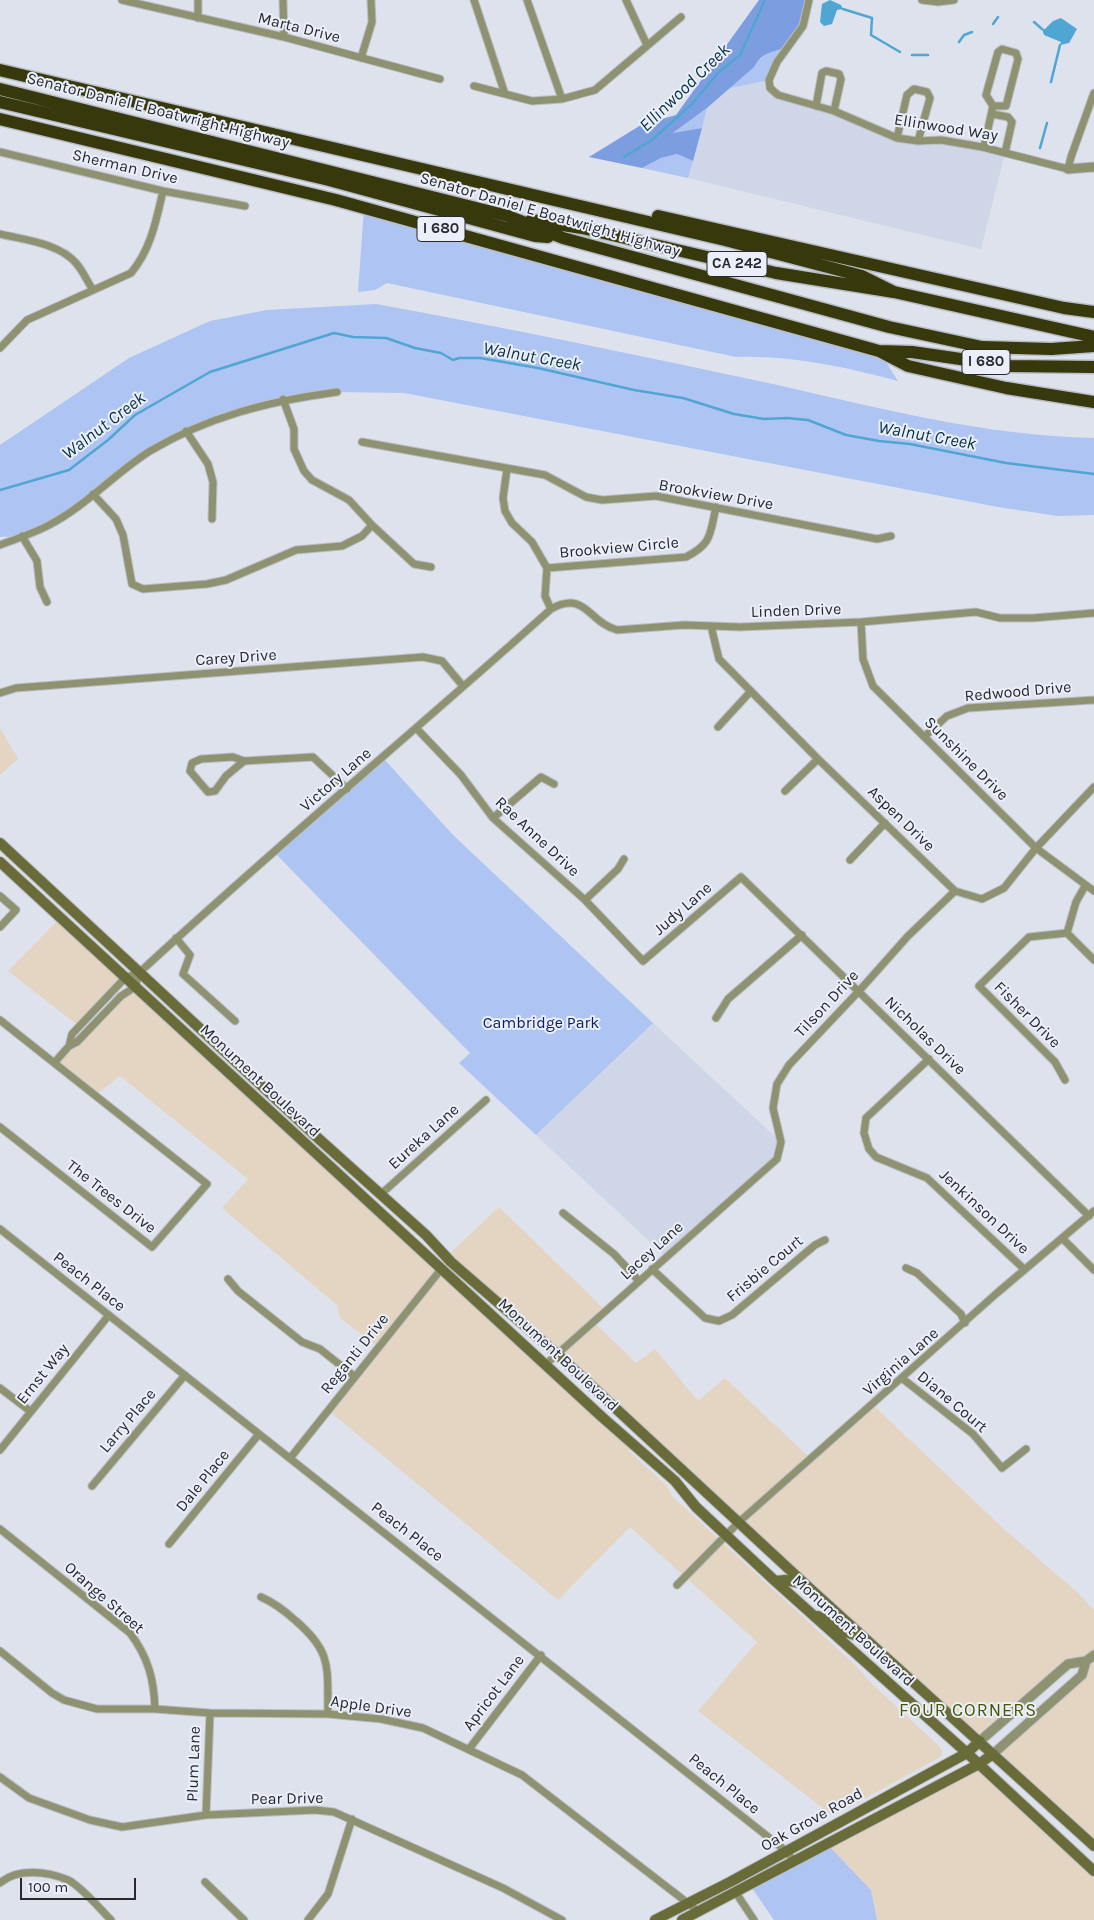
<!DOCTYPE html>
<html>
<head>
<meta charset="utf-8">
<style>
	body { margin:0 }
	#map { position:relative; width:1094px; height:1920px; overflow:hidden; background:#dde2ec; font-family:Karla,sans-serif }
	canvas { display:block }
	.scale { position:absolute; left:20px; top:1878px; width:116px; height:22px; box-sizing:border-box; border:2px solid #27292d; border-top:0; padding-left:6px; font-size:15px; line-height:18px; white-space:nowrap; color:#27292d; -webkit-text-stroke:4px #eaeff9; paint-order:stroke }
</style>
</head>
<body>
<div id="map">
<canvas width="1094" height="1920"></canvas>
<div class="scale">100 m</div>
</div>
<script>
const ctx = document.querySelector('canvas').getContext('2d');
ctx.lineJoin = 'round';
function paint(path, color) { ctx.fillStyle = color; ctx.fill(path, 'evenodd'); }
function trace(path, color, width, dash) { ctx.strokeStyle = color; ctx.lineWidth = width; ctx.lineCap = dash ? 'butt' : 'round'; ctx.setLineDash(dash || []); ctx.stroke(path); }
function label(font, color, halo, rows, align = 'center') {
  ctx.font = font + ' Karla,sans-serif'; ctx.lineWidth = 4; ctx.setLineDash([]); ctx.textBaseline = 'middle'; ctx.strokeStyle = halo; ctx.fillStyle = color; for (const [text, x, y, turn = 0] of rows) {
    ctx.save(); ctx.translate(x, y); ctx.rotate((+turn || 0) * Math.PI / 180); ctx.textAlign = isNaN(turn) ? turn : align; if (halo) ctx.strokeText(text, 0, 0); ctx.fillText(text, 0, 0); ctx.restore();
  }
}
paint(new Path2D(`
	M0,728L18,759L0,775Z
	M60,918L125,978L80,1027L8,971Z
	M135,987L635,1445L629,1451L667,1486L672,1496L857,1667L871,1683L938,1745L942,1750V1756L833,1816L698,1711L757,1642L630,1527L558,1600L328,1410L379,1347L340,1318L337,1305L222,1208L248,1179L120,1076L96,1095L56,1062Z
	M499,1207L605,1310L593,1321L636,1363L655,1349L698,1401L725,1378L811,1459L873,1405L1005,1530L1078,1593L1094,1610V1846L993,1754L1081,1675L1086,1661L1068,1664L980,1741L446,1257Z
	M979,1764L1094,1871V1920H877L871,1890L827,1844Z`), '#e4d5c2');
paint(new Path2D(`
	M769,80L779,95L834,111L897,138L941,140L1005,153L981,249L688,178L707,108L726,89Z
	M653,1023L781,1142L777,1159L666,1257L536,1135Z`), '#ced6e7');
paint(new Path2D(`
	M790,45L769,80L726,89L769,51Z
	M707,108L702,128L672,134Z
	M677,154L693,161L688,178L642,168L661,158Z
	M364,208L879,351L898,381C846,367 789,355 736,357L387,283L375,290L358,292Z
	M376,304C509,328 641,356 773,384C879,408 985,436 1094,438V515L1058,516L998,507L404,393L337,392L239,411L148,452L50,525L22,536L0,537V445L129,358L210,321L267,310Z
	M383,758L454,836L653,1023L536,1135L459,1063L470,1053L274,852Z
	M827,1844L871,1890L877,1920H774L750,1885Z`), '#aec4f2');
paint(new Path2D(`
	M759,0H809C806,14 802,37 789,45C774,54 764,49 754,67L707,108L673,133L702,128L693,161L677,154L661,158L642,168L589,157L641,125L676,115Z`), '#7d9de1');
paint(new Path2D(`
	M830,0L841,5L843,9L837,10L832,24L824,26L820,22L822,4Z
	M1061,18L1077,29L1069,43L1060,45L1061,42L1044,35L1042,29H1045L1053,21Z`), '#50a6d3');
trace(new Path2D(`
	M843,9L872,18L871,35L900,52
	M1034,22L1042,29
	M993,24L998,17
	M959,42L964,35L972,32
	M912,55H928
	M1051,82L1060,45
	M1040,148L1047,123
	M624,157L652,140L692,104L718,73L740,55L765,0
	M0,490L69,470L108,440L135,415L210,372L334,333L353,337L386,338L415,348L441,353L453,360L459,358H480L538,368L634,390L683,398L734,414L764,419L787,418L808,420L846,435L879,441L910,444L1006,463L1094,474`), '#50a6d3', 2.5);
const minor = new Path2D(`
	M122,0L284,37L440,79
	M283,0L284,37
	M474,0L505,94
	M527,0L562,99
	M626,0L647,45
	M809,0L803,26L777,62L769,80L770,88L778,95L834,111L897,138L918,141L941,140L982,147L1068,169L1071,157L1094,93
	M922,0L938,2L954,0
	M198,18V0
	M361,58L372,22L371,0
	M474,86L532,101L562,99L595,90L681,17
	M816,106L822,73L826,71L839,74L841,79L834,111
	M992,114L1008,117L1012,122L1005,153
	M897,138L907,95L914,89L927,92L930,98L918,141
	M984,147L993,106L986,95L998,52L1002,49L1016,53L1018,59L1006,106H993
	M0,152L163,191L245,206
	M0,234C24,240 59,243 76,263C83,271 87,281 93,290
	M0,348L27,320L131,273C151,249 156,221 163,191
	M283,399L294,429V449L304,471L312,480L349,500L372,525L414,564L431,567
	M186,431L208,464L213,482L212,519
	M362,442L545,475L586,497L602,500L656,496L877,539L891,536
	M507,469L503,498L505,511L512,523L532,542L547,568L686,557C712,544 710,534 716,507
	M93,494L116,519L123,535L132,584L143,589L207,584L226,580L296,550L342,546L362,536L372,525
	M22,536L37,561L40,587L47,602
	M0,545C16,539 34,533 49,525C86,506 115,473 150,451C209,416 270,401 337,392
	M547,568L545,596L551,609
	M861,622L863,659L873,686L1036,848L1094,891
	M711,626L719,659L818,759L955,891L982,899L1004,888L1036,848L1094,787
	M0,693L16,688L423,657L442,661L463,686
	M718,727L751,691
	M417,729L461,775L493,818L585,900L643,961L741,877L1089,1216
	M924,737L947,716L968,708L1094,700
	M244,761L226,776L215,791L208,792L190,771L192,763L201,759L233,757L244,761L313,757L347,789
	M785,791L818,759
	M493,818L541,777L554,784
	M850,860L885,823
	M1085,886L1076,902L1067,933L1094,960
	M0,896L16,910L0,927
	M585,900L618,869L624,859
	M176,938L190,955L183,974L235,1021
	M140,972L135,987L121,996L77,1042L69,1046L72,1034L125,978L140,972C274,848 415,731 551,609C586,590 588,622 617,630L684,625L740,627L861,622L976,612L1000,618H1033L1094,613
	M716,1018L728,999L802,935
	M0,1020L207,1184L152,1247L0,1127
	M929,1059L866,1118L864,1133L869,1149L876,1157L927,1178L1024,1269
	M55,1062L69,1046
	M1065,1080L1055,1062L979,986L1029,937L1067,933
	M380,1195L486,1100
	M563,1213L614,1254L639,1281
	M0,1229L786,1851L794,1861
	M1062,1238L1094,1270
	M906,1268L917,1273L961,1314L965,1323
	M652,1269L705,1318L719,1321L732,1315L815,1245L825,1240
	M228,1279L238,1291L302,1342L320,1349L354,1376
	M546,1364L777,1159L781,1142L773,1108L777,1084L789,1065L859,991L908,936L955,891
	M903,1379L973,1434L1002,1468L1026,1449
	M0,1388L30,1411
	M0,1450L109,1315
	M291,1457L442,1268
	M92,1486L185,1375
	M0,1529L130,1633C148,1657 154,1679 155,1709
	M169,1544L259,1434
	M677,1585L739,1522L997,1293L1094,1211
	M261,1597C275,1603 285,1611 296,1621C333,1653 327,1668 328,1714
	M0,1651L52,1693L64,1700L97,1709H155L210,1713L328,1714L381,1719L423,1728L522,1775L698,1911
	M469,1749L541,1655
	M0,1777L29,1798L90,1820L122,1827L206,1815L315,1810L334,1812L503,1888L562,1920
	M206,1815L210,1713
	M205,1882L244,1920
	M0,1883C17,1868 47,1871 68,1880C81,1886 100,1909 111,1920
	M736,1893L754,1920
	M308,1920L328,1894L352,1819`);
const tertiary = new Path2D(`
	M1068,169L1094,167
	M980,1741L1068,1664L1086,1661L1094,1655
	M993,1754L1082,1675L1086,1661`);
const secondary = new Path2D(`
	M0,843L319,1139L426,1235L451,1262L556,1353L805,1584L1094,1846
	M0,862L602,1417L675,1481L696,1507L775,1581L967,1753L1094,1871
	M775,1581L785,1580L804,1584
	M818,1616C835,1624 843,1635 862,1636
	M655,1920L730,1882L967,1753L980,1741
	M682,1920L979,1764L993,1754`);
const motorway = new Path2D(`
	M0,70L725,240L862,276L894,292
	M0,89L508,216L563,238L889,327L982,347L1051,349L1094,346
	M0,102L329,180L535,236L548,237
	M0,119L336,200L879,351L912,352L1009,366L1094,367
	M658,216L1064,308L1094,312
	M531,220L582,228L776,273L894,292L1094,337
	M881,352L908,366L1006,388L1094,402`);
trace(minor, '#b9bdc6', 9);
trace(tertiary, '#b9bdc6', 11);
trace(secondary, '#b9bdc6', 12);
trace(motorway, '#b9bdc6', 15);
trace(minor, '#8f9271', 7);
trace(tertiary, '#8f9271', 9);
trace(secondary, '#696c39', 10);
trace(motorway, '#37380b', 12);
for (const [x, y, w] of [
	[441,229,48],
	[737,264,60],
	[986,362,48]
]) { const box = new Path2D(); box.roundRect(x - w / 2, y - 12.5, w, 25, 4); ctx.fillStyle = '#eaeff9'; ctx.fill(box); trace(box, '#27292d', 1); }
label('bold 15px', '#27292d', null, [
	["I 680",441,229],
	["CA 242",737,264],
	["I 680",986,362]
]);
label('16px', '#27292d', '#eaeff9', [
	["Marta Drive",299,28,14],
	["Senator Daniel E Boatwright Highway",158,111,14],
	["Ellinwood Way",946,128,9],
	["Sherman Drive",125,167,13],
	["Senator Daniel E Boatwright Highway",550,215,16],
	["Brookview Drive",716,495,10],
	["Brookview Circle",619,548,-5],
	["Linden Drive",796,611,-2],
	["Carey Drive",236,658,-4],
	["Redwood Drive",1018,692,-5],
	["Sunshine Drive",966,759,45],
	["Victory Lane",336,780,-41],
	["Aspen Drive",901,819,44],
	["Rae Anne Drive",537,837,43],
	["Judy Lane",683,909,-41],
	["Tilson Drive",827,1004,-47],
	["Fisher Drive",1027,1015,45],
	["Nicholas Drive",925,1036,44],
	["Monument Boulevard",260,1081,43],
	["Eureka Lane",424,1137,-42],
	["The Trees Drive",111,1197,38],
	["Jenkinson Drive",984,1212,43],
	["Lacey Lane",652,1251,-42],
	["Frisbie Court",765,1269,-40],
	["Peach Place",89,1282,38],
	["Reganti Drive",355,1354,-51],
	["Monument Boulevard",558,1355,43],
	["Virginia Lane",901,1362,-41],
	["Ernst Way",43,1374,-51],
	["Diane Court",952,1402,40],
	["Larry Place",128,1421,-50],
	["Dale Place",203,1481,-51],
	["Peach Place",407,1532,38],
	["Orange Street",104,1598,41],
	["Monument Boulevard",853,1631,42],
	["Apricot Lane",494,1693,-53],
	["Apple Drive",371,1707,8],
	["Plum Lane",194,1764,-88],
	["Peach Place",724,1784,39],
	["Pear Drive",287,1799,-1],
	["Oak Grove Road",812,1820,-29]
]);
label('16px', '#061d6a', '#eaeff9', [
	["Cambridge Park",541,1023]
]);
label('italic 18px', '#093044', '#eaeff9', [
	["Ellinwood Creek",685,88,-44],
	["Walnut Creek",532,357,10],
	["Walnut Creek",104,426,-37],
	["Walnut Creek",927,436,10]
]);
ctx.letterSpacing = '1px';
label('18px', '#495500', '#eaeff9', [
	["FOUR CORNERS",968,1711]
]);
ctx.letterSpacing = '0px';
</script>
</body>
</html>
